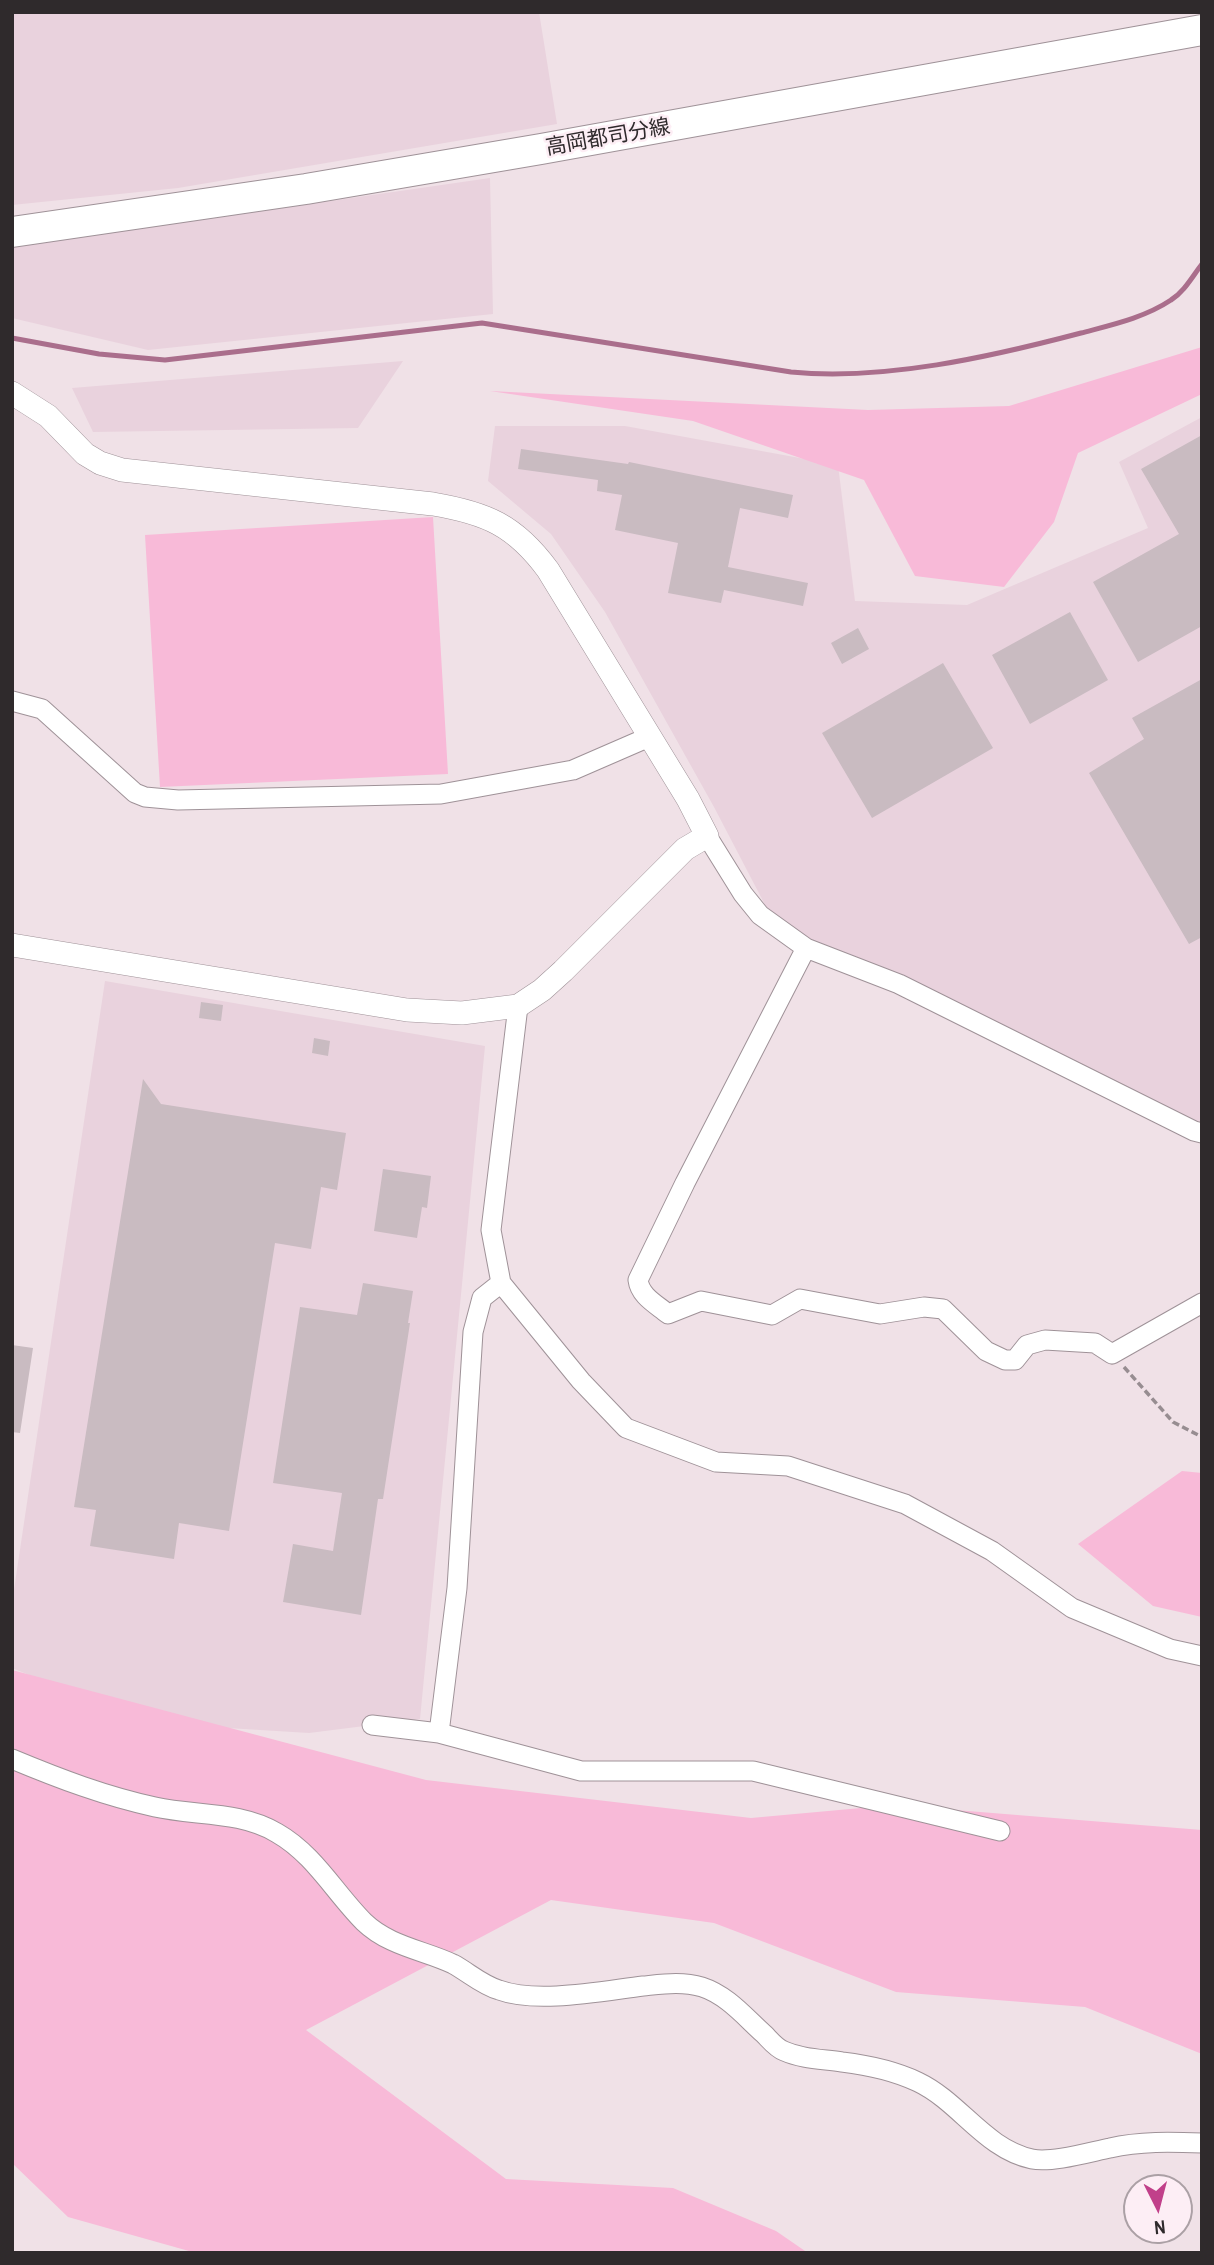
<!DOCTYPE html>
<html>
<head>
<meta charset="utf-8">
<style>
	body { margin:0 }
	#map { position:relative; width:1214px; height:2265px; overflow:hidden; background:#f0e1e7; font-family:"Archivo Narrow",sans-serif }
	canvas { display:block }
	.frame { position:absolute; inset:0; border:14px solid #2f2a2c; pointer-events:none }
	.north { position:absolute; left:1123px; top:2174px; width:70px; height:70px; box-sizing:border-box; background:#fdeef5; border:2px solid #aba0a5; border-radius:50%; rotate:174deg; font-size:19px; font-weight:700; line-height:28px; text-align:center; color:#2f2a2c }
	.north::after { content:''; display:block; margin:auto; width:24px; height:32px; background:#c1408a; clip-path:polygon(50% 0,100% 100%,50% 72%,0 100%) }
</style>
</head>
<body>
<div id="map">
<canvas width="1214" height="2265"></canvas>
<div class="frame"></div>
<div class="north">N</div>
</div>
<script>
const ctx = document.querySelector('canvas').getContext('2d');
ctx.lineJoin = 'round';
function paint(path, color) { ctx.fillStyle = color; ctx.fill(path, 'evenodd'); }
function trace(path, color, width, dash) { ctx.strokeStyle = color; ctx.lineWidth = width; ctx.lineCap = dash ? 'butt' : 'round'; ctx.setLineDash(dash || []); ctx.stroke(path); }
function label(font, color, halo, rows, align = 'center') {
  ctx.font = font + ' "Archivo Narrow","Noto Sans JP",sans-serif'; ctx.lineWidth = 5; ctx.setLineDash([]); ctx.textBaseline = 'middle'; ctx.strokeStyle = halo; ctx.fillStyle = color; for (const [text, x, y, turn = 0] of rows) {
    ctx.save(); ctx.translate(x, y); ctx.rotate((+turn || 0) * Math.PI / 180); ctx.textAlign = isNaN(turn) ? turn : align; if (halo) ctx.strokeText(text, 0, 0); ctx.fillText(text, 0, 0); ctx.restore();
  }
}
paint(new Path2D(`
	M12,12H539L557,124L178,188L12,205Z
	M490,178L493,314L148,350L12,318V247Z
	M403,361L358,428L93,432L72,388Z
	M1202,417V1136L775,924L714,807L605,612L551,534L488,481L495,426H625L838,465L855,601L967,605L1148,528L1119,462Z
	M105,981L485,1046L420,1719L309,1733L146,1723L12,1668V1603Z`), '#e9d2dd');
paint(new Path2D(`
	M1202,347V394L1078,453L1054,522L1004,587L915,576L864,480L693,421L490,391L868,410L1009,406Z
	M433,517L448,774L160,787L145,535Z
	M1182,1471L1202,1473V1617L1153,1606L1078,1544Z
	M12,1670L426,1780L751,1818L894,1805L1202,1830V2054L1085,2007L896,1992L714,1923L551,1900L306,2030L506,2179L673,2188L776,2231L808,2253H196L68,2217L12,2163Z`), '#f8bad8');
trace(new Path2D(`
	M12,338L99,354L165,360L482,323L791,372C884,381 990,357 1081,333C1111,325 1144,318 1171,300C1184,292 1192,277 1202,264`), '#aa6e8c', 5);
paint(new Path2D(`
	M1202,435V626L1138,662L1093,582L1179,534L1141,469Z
	M521,449L628,464L629,462L793,495L788,518L740,508L728,567L808,583L803,606L724,590L721,603L668,593L678,543L615,530L622,495L597,491L598,480L518,469Z
	M1070,612L1108,680L1030,724L992,655Z
	M858,628L869,649L842,664L831,643Z
	M943,663L993,748L872,818L822,733Z
	M1202,679V937L1189,944L1089,773L1144,739L1132,718Z
	M201,1002L223,1005L221,1021L199,1018Z
	M314,1038L330,1041L328,1056L312,1053Z
	M143,1079L161,1104L346,1133L337,1190L321,1187L311,1249L275,1243L229,1531L179,1523L174,1559L90,1546L96,1510L74,1507Z
	M383,1169L431,1176L427,1208L422,1207L417,1238L374,1231Z
	M363,1283L413,1291L408,1323H410L383,1499H378L361,1615L283,1602L293,1544L333,1551L342,1493L273,1483L300,1307L357,1315Z
	M12,1345L33,1348L20,1433L12,1432Z`), '#c9bbc1');
const minor = new Path2D(`
	M12,701L42,709L135,793L145,797L178,800L441,794L573,770L649,737
	M707,836L743,894L760,915L806,948L899,984L1194,1131L1202,1133
	M806,948L685,1183L638,1280C640,1296 656,1304 668,1314L701,1301L772,1315L800,1299L880,1314L924,1307L943,1309L986,1351L1005,1360H1015L1027,1345L1045,1340L1095,1343L1112,1354L1202,1303
	M518,1006L491,1230L501,1283L581,1381L626,1428L716,1462L788,1466L905,1504L992,1551L1072,1608L1170,1649L1202,1656
	M372,1725L439,1733L581,1771H753L1000,1831
	M439,1733L457,1588L473,1332L482,1298L501,1283
	M12,1759C60,1779 105,1796 155,1807C196,1816 240,1811 277,1833C314,1854 335,1893 364,1922C389,1946 423,1950 453,1964C468,1972 482,1985 499,1990C537,2004 602,1991 643,1986C663,1984 682,1981 702,1987C727,1995 745,2017 764,2034C770,2040 776,2048 784,2051C802,2059 822,2059 842,2062C867,2065 895,2071 918,2082C960,2102 985,2149 1032,2159C1052,2163 1090,2152 1110,2148C1140,2141 1171,2142 1202,2143`);
const tertiary = new Path2D(`
	M12,393L48,416L85,454L100,463L122,470L433,504C486,513 515,525 548,570L688,799L707,836L685,849L563,971L542,990L518,1006L462,1013L407,1010L12,945`);
const primary = new Path2D(`
	M12,232L306,189L541,149L1202,30`);
trace(minor, '#9f9298', 21);
trace(tertiary, '#9f9298', 24);
trace(primary, '#9f9298', 32);
trace(new Path2D(`
	M1124,1367L1173,1422L1202,1437`), '#978d91', 3.5, [7, 3.5]);
trace(minor, '#fff', 19);
trace(tertiary, '#fff', 23);
trace(primary, '#fff', 30);
label('21px', '#2f2a2c', '#fdeef5', [
	["高岡都司分線",608,138,-10]
]);
</script>
</body>
</html>
